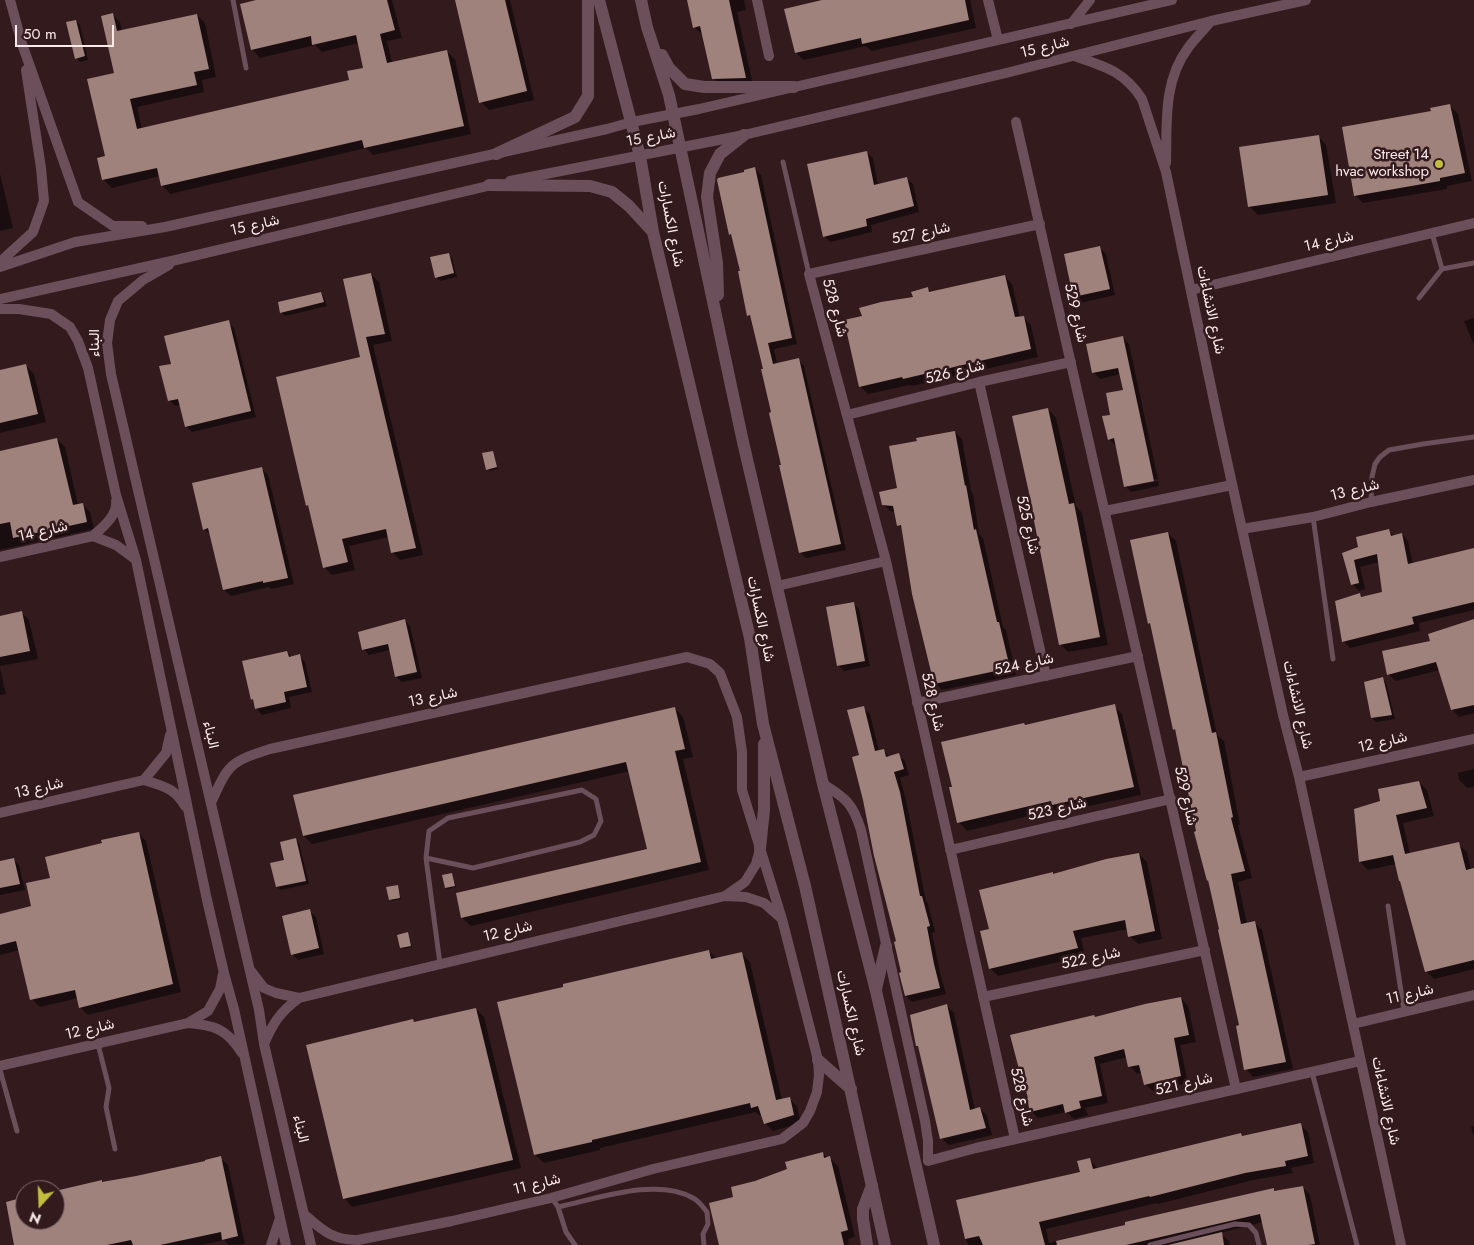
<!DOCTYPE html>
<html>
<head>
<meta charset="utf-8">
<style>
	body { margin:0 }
	#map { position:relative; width:1474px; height:1245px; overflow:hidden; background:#321a1d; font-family:Jost,sans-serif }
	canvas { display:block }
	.north { position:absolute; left:15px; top:1180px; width:50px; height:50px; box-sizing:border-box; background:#321a1d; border:1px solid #826d6f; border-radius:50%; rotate:200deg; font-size:14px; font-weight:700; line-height:20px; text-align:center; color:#fbeaeb }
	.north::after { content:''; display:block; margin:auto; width:18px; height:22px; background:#c3bd3e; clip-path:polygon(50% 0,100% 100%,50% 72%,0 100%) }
	.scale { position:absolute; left:15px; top:25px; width:99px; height:22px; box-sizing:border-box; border:2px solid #fbeaeb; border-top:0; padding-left:6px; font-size:15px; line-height:18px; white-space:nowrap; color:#fbeaeb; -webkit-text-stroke:4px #321a1d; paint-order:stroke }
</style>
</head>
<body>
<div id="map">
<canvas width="1474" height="1245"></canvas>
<div class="north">N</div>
<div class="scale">50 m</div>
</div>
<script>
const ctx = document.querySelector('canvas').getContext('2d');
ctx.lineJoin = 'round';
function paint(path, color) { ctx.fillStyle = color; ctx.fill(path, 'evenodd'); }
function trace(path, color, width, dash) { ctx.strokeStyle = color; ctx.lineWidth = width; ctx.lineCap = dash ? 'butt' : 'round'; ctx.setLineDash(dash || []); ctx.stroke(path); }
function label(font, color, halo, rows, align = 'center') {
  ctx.font = font + ' Jost,Vazirmatn,sans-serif'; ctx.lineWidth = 5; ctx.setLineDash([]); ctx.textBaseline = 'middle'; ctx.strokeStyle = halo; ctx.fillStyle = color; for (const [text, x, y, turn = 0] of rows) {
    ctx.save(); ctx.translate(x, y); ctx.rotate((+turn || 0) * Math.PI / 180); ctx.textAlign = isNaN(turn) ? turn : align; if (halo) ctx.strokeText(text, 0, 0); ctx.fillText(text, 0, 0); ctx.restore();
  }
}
paint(new Path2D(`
	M261,0H392L402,38L387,41L392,63L446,51L455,59L471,134L373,155L366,148L170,194L162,185L160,176L112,188L103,179L115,73L112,14L120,22L122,31L197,15L205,23L216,77L202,80L204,92L137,107L142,130L351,81L364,69L359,43L322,52L315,45L260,58L252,49Z
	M456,0H510L534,100L489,110L481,102Z
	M688,0H744L746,10L737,12L753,85L721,86L713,78L704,34H702L694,27Z
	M828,0H970L976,28L871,51L866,46L804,60L796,53Z
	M76,21L80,25L88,60L80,62L76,58Z
	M1450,106L1458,114L1472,181L1447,186V189L1363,203L1355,195L1432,112Z
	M1318,136L1326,145L1336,203L1258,215L1249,206Z
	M867,153L873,158L878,186L907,179L913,184L919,212L871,225L872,232L830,242L824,236Z
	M755,169L761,175L797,344L774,349L777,364L798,359L804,366L846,550L806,558L800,552L764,370L752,319L748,315L741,272L733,237L730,234L746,173Z
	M0,174L13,228L0,231Z
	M1100,248L1106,254L1115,295L1080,303L1074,297Z
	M448,254L452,258L457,277L440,281L436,277Z
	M371,274L379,282L392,341L373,345L423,555L400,560L393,553L389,537L349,546L355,570L332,575L324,567L310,508L307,505L361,358Z
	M1004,276L1012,284L1020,318L1023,317L1031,325L1038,357L912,386L910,385L868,394L860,386L864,317L914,298L928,288L932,293Z
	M321,293L324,297L327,306L285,316L281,312Z
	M1474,318V345L1464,321Z
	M229,322L234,328L256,417L192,432L186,426L181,405L175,406L169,400L172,364Z
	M1123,338L1129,344L1158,479L1128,485V487L1158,481L1159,486L1131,492L1125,486L1116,445H1115L1109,439L1112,416L1125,390L1121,374L1100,379L1094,373L1088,345Z
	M25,365L34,374L46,422L0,433V372Z
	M1048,409L1056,418L1076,506L1082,513L1108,645L1068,652L1060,644Z
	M955,432L962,439L971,491L973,494L979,534L983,538L1003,627L1006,630L1016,675L942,690L935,683L903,530L899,525L896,512L890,511L883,504Z
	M57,439L65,447L78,505L82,504L90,512L94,529L0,550V452Z
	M492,452L498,469L489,471L488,469Z
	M261,468L268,475L294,584L271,589L269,587L231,596L224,590L211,535L204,529Z
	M1388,531L1394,536L1402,534L1408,541L1413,564L1474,550V610L1419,623L1420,631L1350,648L1343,641L1360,594L1363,597L1384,593L1379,562L1360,567L1365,589L1359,591L1352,584L1343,554L1360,547Z
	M1168,533L1176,541L1217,735L1224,741L1240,825H1238L1252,878L1238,882L1247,924L1255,923L1262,930L1293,1069L1253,1077L1246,1069L1240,1026L1221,930L1197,832L1177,733L1174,729L1152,626L1149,623Z
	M853,603L859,609L870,666L844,671L838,665Z
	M21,612L29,620L38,659L0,666V617Z
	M405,621L410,626L422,678L402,682L396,677L390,650L369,655L364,649Z
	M1474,621V713L1459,717L1452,709L1440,670L1396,681L1388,674L1432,642Z
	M287,652L292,657L299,656L305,662L312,692L289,697L291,708L262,715L257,709L255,702L252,699Z
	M0,668L6,694L0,695Z
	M1382,679L1386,682L1395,719L1376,722L1372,718Z
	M1114,706L1122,714L1141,795L1061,812L1058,809L967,831L959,822L953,788L1025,726Z
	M675,708L683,717L693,757L683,759L709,870L471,926L462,918L648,850L630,771L312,844L304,836Z
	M863,708L870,714L879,751L883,750L890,757L898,755L905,761L909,775L900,778L906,800L926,901L928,904L935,932L932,933L940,972L946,994L912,1002L906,996L898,942L860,756Z
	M1474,769V787L1467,788L1459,780L1458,773Z
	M1419,782L1427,790L1434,816L1403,823L1410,854L1458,844L1467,852L1471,870L1474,869V969L1434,979L1426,971L1396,864L1368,870L1360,862L1356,810L1382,802Z
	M138,833L146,841L181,992L88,1015L80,1007L78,998L40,1007L32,999L20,950L0,955V916L33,907L51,879L104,844Z
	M296,840L299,843L309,884L281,890L277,887L272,864L285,861Z
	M1139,854L1147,862L1162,939L1138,944L1130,936L1128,929L1081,938L1085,956L998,976L990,968L991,930L1052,873L1054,875Z
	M13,859L19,865L25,890L0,895V862Z
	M452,874L456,887L447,889L446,888Z
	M397,886L401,899L392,901L390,899Z
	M310,911L316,917L324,954L298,960L292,954Z
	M408,934L412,947L403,949L401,947Z
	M709,951L717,959L742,954L750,962L782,1100L789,1098L797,1107L801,1123L773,1131L765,1123L762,1115L760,1116L756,1112L600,1148V1150L544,1163L535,1155L499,1003Z
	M1181,998L1188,1006L1196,1042L1180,1045L1188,1083L1153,1091L1145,1084L1142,1073L1137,1074L1130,1066L1127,1057L1100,1064L1108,1103L1085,1108L1088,1115L1074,1119L1066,1112L1038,1118L1031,1111L1096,1018Z
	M946,1005L954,1013L975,1110L980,1108L987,1116L992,1135L949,1145L941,1138Z
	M476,1009L484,1017L521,1168L352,1207L344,1198L413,1021L415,1023Z
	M1300,1125L1308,1132L1314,1163L1291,1168L1293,1173L1253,1180L1158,1204L1157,1203L1046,1229L1049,1243L1127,1226L1273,1189L1276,1192L1303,1187L1310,1195L1320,1245H1268L1263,1222L1220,1233L1229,1241L1230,1245H968L966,1239L1081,1173L1089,1159L1098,1169L1241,1134L1243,1136Z
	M1474,1126V1137L1471,1127Z
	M822,1153L828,1158H830L838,1166L855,1237L848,1239L849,1245H720L735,1198L756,1182L789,1170Z
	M220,1158L228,1165L245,1244L229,1245L224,1240L201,1245H16L25,1199V1220H55V1192L102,1181L103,1183L207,1162Z`), '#0007');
paint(new Path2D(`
	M256,0H387L395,30L380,34L387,63L447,50L464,126L364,148L362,140L161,186L157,168L102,180L97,158L105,156L87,79L114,73L101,16L113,13L117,31L197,14L209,69L194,72L197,85L130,99L137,129L349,80L347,71L363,68L356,35L312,45L311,36L251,50L240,4Z
	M455,0H505L527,91L479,103Z
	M687,0H729L746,78L712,79L700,26L693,28Z
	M822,0H965L969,20L862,44L861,38L795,53L784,9Z
	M76,20L85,56L75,59L66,22Z
	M1450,104L1465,173L1440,178V181L1354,196L1342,127L1431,111L1430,108Z
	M1319,135L1328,195L1248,207L1239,147Z
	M867,151L874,185L907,177L914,206L866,219L867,226L823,237L807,164Z
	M755,167L792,338L768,343L773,364L799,358L841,544L799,553L779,465H781L769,413L771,412L761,369H763L750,315L747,316L738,271H740L731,234L729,235L717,180L718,178L744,172V170Z
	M1100,246L1110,289L1073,297L1064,254Z
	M449,253L454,273L435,278L430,257Z
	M371,273L385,334L366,337L416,548L391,553L386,529L342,539L348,562L323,568L308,505L306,506L276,377L360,357L343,279Z
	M1005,275L1015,317L1024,316L1031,349L903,379L902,377L859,387L844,320L862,316L859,308L881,302L913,297L911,292L928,287L929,292Z
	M321,292L324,302L280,313L278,302Z
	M229,320L251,411L185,427L178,399L168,401L159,366L171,364L164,336Z
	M1123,336L1154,481L1124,487L1114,438L1108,440L1102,416L1110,415L1106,393L1123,390L1118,368L1092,373L1086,344Z
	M26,364L38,414L0,423V370Z
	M1048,408L1069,504L1074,503L1100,637L1059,645L1032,511H1033L1012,416Z
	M955,431L965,486L966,485L974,530L976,529L997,622H999L1010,668L934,684L912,594L901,525L897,526L893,506L882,505L879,492L897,488L889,446L917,441L916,438Z
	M57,438L73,505L83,503L87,522L13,538L10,522L0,524V451Z
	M493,451L497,467L486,470L482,453Z
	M262,467L288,578L263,583V581L223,590L208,528L203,530L192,483Z
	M1389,529L1391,536L1402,533L1408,564L1474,548V602L1412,617L1414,624L1342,642L1335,601L1360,593L1361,597L1382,592L1377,554L1354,560L1359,583L1351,585L1342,553L1358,547L1356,537Z
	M1168,532L1212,733L1216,732L1233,817L1231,818L1245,871L1231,874L1241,924L1255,921L1286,1062L1244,1070L1236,1026L1239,1025L1218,930L1219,929L1208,880L1207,881L1194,832L1196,831L1175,729L1173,730L1150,623L1148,624L1130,540Z
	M854,602L865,661L837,666L826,607Z
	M22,611L30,651L0,657V616Z
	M405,619L417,672L395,677L388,644L362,650L358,632Z
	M1474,619V705L1451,710L1436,662L1387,675L1382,651L1430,641L1428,634Z
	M287,651L289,657L300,654L307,687L284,692L286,702L255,709L253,699L251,700L242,661Z
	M1383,677L1392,715L1371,718L1364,682Z
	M1115,704L1134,787L1052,805L1051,801L957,823L949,787H952L941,742L1024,723L1025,725Z
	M864,706L875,751L884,749L886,757L899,753L904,769L894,772L900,792L920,896H922L930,926L927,927L934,964L940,988L905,996L899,973L901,972L894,942L896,941L874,856L863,800L852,757L859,755L847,710Z
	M675,707L685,749L675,751L701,862L461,918L456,893L647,849L626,762L303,836L293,795Z
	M1419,781L1427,808L1396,815L1405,854L1459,842L1466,870L1474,868V960L1425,972L1400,881H1399L1393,855L1359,862L1354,809L1380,801L1378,789Z
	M139,832L173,984L79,1008L75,990L30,1000L16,941L0,945V914L31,906L26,883L50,878L45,857L102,843L101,840Z
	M296,838L306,881L276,887L270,863L284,860L280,842Z
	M1139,853L1155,931L1128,937L1125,920L1073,931L1078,948L989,969L980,931L989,929L979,890L1053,872V874L1106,859Z
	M14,858L20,884L0,888V861Z
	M452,873L455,886L445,888L442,875Z
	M398,885L400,898L389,900L386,887Z
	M310,909L319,948L291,955L282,916Z
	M408,932L411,946L400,948L397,935Z
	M709,950L711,959L742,952L776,1100L790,1097L794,1115L764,1124L758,1106L751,1108L750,1103L592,1140V1142L534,1155L497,1002L563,987V984Z
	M1181,997L1189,1035L1174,1038L1181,1076L1144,1085L1139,1065L1128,1067L1124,1049L1094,1057L1102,1096L1079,1101L1081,1108L1065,1113L1063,1104L1030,1112L1027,1098H1028L1021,1073H1020L1010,1035L1094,1015L1095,1017L1145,1004Z
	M947,1004L970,1110L980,1107L986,1128L940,1139L918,1046H916L910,1015Z
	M476,1008L513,1160L343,1199L306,1045L413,1019L414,1022Z
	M1301,1123L1308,1156L1285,1161L1286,1166L1245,1173L1150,1197L1149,1196L1039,1222L1045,1245H983L979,1236L965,1239L956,1200L1080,1172L1077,1161L1090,1158L1093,1169L1241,1133L1242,1136Z
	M823,1152L824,1158L830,1156L848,1230L841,1232L844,1245H719L709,1203L733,1197L731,1187L755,1181L787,1169L785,1162Z
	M221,1156L238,1236L222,1240L221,1232L160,1245H133L131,1240L107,1245H14L6,1202L25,1197V1223L37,1220H55V1191L102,1180V1182L136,1176L205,1161V1160Z
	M1303,1186L1315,1244L1308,1245H1267L1260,1214L1126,1245H1057L1056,1241L1125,1225V1222L1274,1188V1191Z
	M1222,1232L1224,1245H1168Z`), '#a0827d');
trace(new Path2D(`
	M233,0L246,68
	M783,162L809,274
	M1432,233L1442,269
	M1419,298L1442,269L1474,263
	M1371,502L1372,477L1375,464L1380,457L1389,450L1423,444L1474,437
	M1313,517L1333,659
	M426,858L473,868L580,842L594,835L601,821L596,799L582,790L448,818L429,831L426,858L440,964
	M1388,906L1404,1011
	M98,1044L109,1088L106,1107L115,1149
	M0,1070L17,1131
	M1312,1072L1357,1245
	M552,1198L558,1207L566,1232L575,1245
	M558,1207C597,1199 656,1177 693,1198C699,1201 703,1207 707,1212L708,1224L703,1234L704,1245
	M1150,1245L1235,1224L1249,1225L1256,1233L1259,1245`), '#6b505b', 5);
trace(new Path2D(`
	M10,0L22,44L78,202L113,226H142
	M757,0L769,56
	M988,0L998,40
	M1071,24L1090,0
	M1074,56C1104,66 1124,71 1142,99L1166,172L1218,420L1283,715L1299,777L1401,1245
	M1016,122L1236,1089
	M1166,163C1167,124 1163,81 1188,48C1195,38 1204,30 1211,21
	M510,181L744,135L1006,73L1211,21L1306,0
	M0,262L33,232L44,201L41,168L26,70
	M169,265L143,280L118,301L110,320L107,343L111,374L259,1010L264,1044L311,1245
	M0,267L75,242L165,227L607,129L632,122L699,109L1172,0
	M1191,290L1474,223
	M0,299L176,260L496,184
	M0,309H19L51,314L70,327L78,341L88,368L116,495L136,560L207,900L224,973L234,1009L286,1245
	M979,382L1046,676
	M847,415L979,382L1071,362
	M1105,511L1232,485
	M1242,529L1313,517L1371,502L1474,480
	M93,536L116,545L135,559
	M0,557L93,536C103,527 118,515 116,501
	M777,586L886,561
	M917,703L1138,656
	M1299,777L1474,739
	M144,780L166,753L170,735
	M823,784C846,798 853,804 861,830L925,1121L928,1141V1161L976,1148L1360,1061
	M211,803C228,765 229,762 270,749L687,657L710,664L720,673L737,717L742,752V790L782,919L818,1060L819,1075L817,1092L810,1111L803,1123L782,1139L653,1169L551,1198L452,1221L358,1240C333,1240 323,1231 305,1215
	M0,813L144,780C163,786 175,788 185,806
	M950,850L1171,799
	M725,896L745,882L756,864L760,849
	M251,971L264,988L276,993L299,998L725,896L746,897L764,903L781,918
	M983,997L1205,950
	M188,1023L208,1011L220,989L223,974
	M1353,1024L1474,995
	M264,1044C273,1023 280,1012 299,998
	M0,1066L188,1023C214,1025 227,1029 242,1053
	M1015,1139L886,561L809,274L1040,224
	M271,1245L280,1218`), '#6b505b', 10);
trace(new Path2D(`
	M599,0L640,156L653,232L750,638L763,724L805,886L885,1245
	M641,0L647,27L669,95L743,442L823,784L876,991L934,1245
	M662,55L669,68L685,84L704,87H794
	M496,154L575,117L588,96V0
	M489,185L590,186L612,192L629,206L653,232
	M718,295L717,263L707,197L710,173L720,154L744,135
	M760,848L764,810V744
	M876,989L886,946
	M818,1060L851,1089
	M867,1245L863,1219V1209L872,1185`), '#6b505b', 12);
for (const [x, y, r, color] of [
	[1439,164,5,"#c3bd3e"]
]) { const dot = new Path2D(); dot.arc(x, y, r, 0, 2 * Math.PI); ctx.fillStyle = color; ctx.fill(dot); trace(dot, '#321a1d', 2); }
label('15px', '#fbeaeb', '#321a1d', [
	["شارع 15",1045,48,-14],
	["شارع 15",651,138,-11],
	["شارع الكسارات",670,224,79],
	["شارع 15",255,226,-13],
	["شارع 527",921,234,-12],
	["شارع 14",1329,242,-13],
	["شارع 528",834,308,75],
	["شارع الانشاءات",1210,310,78],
	["شارع 529",1075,313,77],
	["البناء",95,343,-90],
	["شارع 526",955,373,-14],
	["شارع 13",1355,491,-14],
	["شارع 525",1027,525,77],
	["شارع 14",43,532,-13],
	["شارع الكسارات",760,619,78],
	["شارع 524",1024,665,-12],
	["شارع 13",433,698,-12],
	["شارع 528",932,702,77],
	["شارع الانشاءات",1297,705,77],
	["البناء",210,735,77],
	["شارع 12",1383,743,-13],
	["شارع 13",39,789,-13],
	["شارع 529",1185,796,77],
	["شارع 523",1057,810,-13],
	["شارع 12",508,932,-13],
	["شارع 522",1091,959,-12],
	["شارع 11",1410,995,-13],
	["شارع الكسارات",850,1013,77],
	["شارع 12",90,1030,-13],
	["شارع 521",1184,1085,-13],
	["شارع 528",1021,1097,77],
	["شارع الانشاءات",1385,1101,78],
	["البناء",300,1129,77],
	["شارع 11",537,1185,-14]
]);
label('15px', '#fbeaeb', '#321a1d', [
	["Street 14",1429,155],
	["hvac workshop",1429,172]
], 'right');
</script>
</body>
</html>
